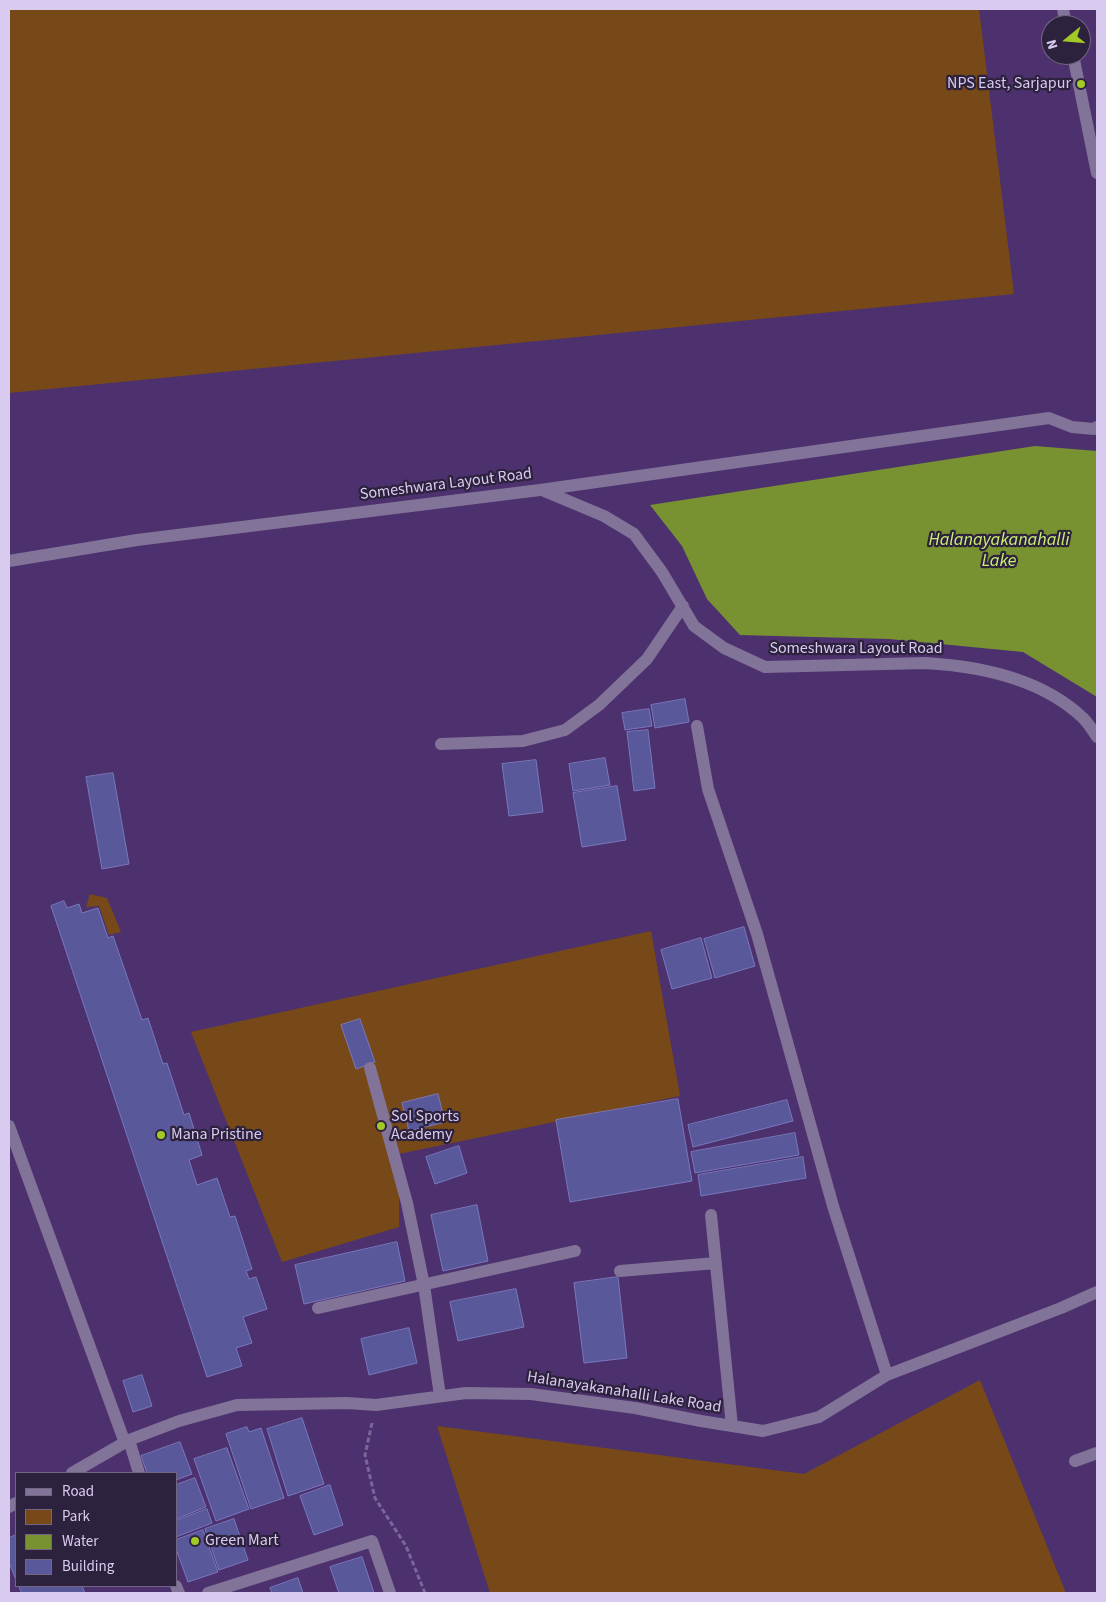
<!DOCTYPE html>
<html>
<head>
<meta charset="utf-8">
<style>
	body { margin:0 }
	#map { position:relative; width:1106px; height:1602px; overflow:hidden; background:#4d316e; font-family:"Source Sans 3",sans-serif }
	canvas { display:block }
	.frame { position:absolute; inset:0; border:10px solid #d9cbef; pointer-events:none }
	.legend { position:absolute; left:15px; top:1472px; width:162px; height:115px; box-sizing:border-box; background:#2d223d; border:1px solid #726684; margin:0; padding:6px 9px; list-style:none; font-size:15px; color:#d9cbef }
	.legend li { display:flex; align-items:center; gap:10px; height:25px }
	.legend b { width:25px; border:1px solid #726684 }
	.north { position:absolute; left:1041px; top:15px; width:50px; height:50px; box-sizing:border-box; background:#2d223d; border:1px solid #726684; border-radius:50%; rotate:253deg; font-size:14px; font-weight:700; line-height:20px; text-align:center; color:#d9cbef }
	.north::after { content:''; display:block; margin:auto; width:18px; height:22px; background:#a3c927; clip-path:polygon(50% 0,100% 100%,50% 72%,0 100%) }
</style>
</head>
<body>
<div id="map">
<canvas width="1106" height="1602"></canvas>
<div class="frame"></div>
<ul class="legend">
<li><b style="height:6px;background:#827398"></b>Road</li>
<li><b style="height:14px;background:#774918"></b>Park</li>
<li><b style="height:14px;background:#789231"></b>Water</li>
<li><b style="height:14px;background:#59589a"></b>Building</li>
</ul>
<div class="north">N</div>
</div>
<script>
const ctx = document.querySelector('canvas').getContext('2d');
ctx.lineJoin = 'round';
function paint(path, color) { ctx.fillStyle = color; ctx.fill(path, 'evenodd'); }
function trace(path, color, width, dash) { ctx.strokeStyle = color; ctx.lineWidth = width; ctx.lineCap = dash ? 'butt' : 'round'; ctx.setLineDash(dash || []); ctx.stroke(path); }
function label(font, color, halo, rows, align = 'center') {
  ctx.font = font + ' "Source Sans 3",sans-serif'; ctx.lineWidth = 4.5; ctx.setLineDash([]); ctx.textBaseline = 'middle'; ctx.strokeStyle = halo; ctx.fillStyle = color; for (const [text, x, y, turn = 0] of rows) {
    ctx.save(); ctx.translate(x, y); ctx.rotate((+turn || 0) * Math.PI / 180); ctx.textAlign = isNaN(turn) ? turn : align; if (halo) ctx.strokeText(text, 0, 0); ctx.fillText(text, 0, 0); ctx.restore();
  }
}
paint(new Path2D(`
	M9,9H979L1014,294L9,393Z
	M90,894L107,898L121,932L109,935L99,906L86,907Z
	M651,931L680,1096L389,1156L399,1185V1227L282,1262L191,1032Z
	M980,1380L1066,1593H490L437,1426L804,1474Z`), '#774918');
paint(new Path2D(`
	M1035,446L1097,451V697L1023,652L889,639L740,635L707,599L682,546L650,505Z`), '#789231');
const building = new Path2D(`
	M685,699L689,722L655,728L651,705Z
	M649,709L652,726L625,730L622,713Z
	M648,730L655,788L634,791L627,732Z
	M605,758L610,785L573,791L569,764Z
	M536,760L543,812L509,816L502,764Z
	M113,773L129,864L102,869L86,777Z
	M617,786L626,840L582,847L573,793Z
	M64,901L67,908L79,904L82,913L98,908L108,938L113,936L142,1020L148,1018L163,1064L167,1063L184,1115L189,1113L202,1155L189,1160L197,1185L217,1178L230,1217L235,1216L252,1269L246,1271L249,1279L256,1277L267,1309L243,1317L252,1343L236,1348L242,1366L207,1377L51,906Z
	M744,927L755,966L715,978L704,939Z
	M701,938L712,978L672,989L661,950Z
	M360,1019L375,1062L356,1069L341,1025Z
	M438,1094L445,1122L409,1131L402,1103Z
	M678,1099L692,1181L570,1202L556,1120Z
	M787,1100L793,1121L693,1147L688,1125Z
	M795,1133L799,1155L695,1173L691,1152Z
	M459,1146L467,1173L435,1184L426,1157Z
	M803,1157L806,1178L701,1196L698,1175Z
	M477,1205L488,1261L443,1271L431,1215Z
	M397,1242L405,1281L304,1304L295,1265Z
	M618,1277L627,1358L584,1363L574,1283Z
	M516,1289L524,1327L458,1341L450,1302Z
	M409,1328L417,1363L369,1375L361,1339Z
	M142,1375L152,1406L133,1412L123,1381Z
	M302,1418L324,1484L288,1496L267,1429Z
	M247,1427L249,1432L261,1428L284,1498L251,1509L226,1434Z
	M180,1442L192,1474L176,1480V1473H147L141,1456Z
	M227,1448L249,1509L216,1521L194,1459Z
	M195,1478L206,1507L176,1519V1485Z
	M330,1485L343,1525L314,1535L300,1496Z
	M207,1509L212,1523L176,1537V1521Z
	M234,1519L248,1560L219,1570L205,1529Z
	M203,1530L218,1572L188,1582L176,1549V1540Z
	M16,1535V1580L9,1562V1538Z
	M362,1557L374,1593H339L330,1567Z
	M298,1578L303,1593H272L270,1588Z
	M19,1586H82L85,1593H22Z`);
paint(building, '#59589a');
trace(building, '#7878bc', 1);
trace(new Path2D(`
	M372,1423L365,1455L375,1498L406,1546L425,1593`), '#7c6599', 3, [5, 2.5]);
trace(new Path2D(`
	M1063,9L1066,25
	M1073,55L1097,173
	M542,490L604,516L634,534L662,572L694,626L724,648L765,667L925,663C979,666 1042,679 1083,718C1089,724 1093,731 1097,737
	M9,561L137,540L540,490L1049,418L1072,427L1094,429L1097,427
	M697,726L708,789L757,934L833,1206L887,1375
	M441,744L523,741L565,730L599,705L647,659L683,606
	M370,1068L407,1203L424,1285L440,1396
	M9,1126L125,1443
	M711,1215L732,1426
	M620,1271L716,1263
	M318,1308L575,1251
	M129,1440L139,1473
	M1075,1461L1097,1453
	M72,1473L129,1440L179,1421L237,1405L347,1403L376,1405L466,1393L531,1394L635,1408L701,1421L763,1431L819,1417L887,1375L1061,1308L1097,1292
	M9,1507L16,1503
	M176,1586L179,1593
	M208,1593L372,1541L390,1593`), '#827398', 12);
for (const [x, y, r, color] of [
	[1081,84,5,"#a3c927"],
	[381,1126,5,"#a3c927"],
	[161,1135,5,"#a3c927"],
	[195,1541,5,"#a3c927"]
]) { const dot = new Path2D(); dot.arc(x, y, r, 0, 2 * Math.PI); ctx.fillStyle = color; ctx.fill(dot); trace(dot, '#2d223d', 2); }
label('16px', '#d9cbef', '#2d223d', [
	["NPS East, Sarjapur",1071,84,"right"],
	["Sol Sports",391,1117],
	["Academy",391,1135],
	["Mana Pristine",171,1135],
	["Green Mart",205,1541]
], 'left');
label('16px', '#d9cbef', '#2d223d', [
	["Someshwara Layout Road",446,485,-7],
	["Someshwara Layout Road",856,649],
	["Halanayakanahalli Lake Road",624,1393,9]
]);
label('italic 18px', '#ccf073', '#2d223d', [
	["Halanayakanahalli",999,541],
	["Lake",999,562]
]);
</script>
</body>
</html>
